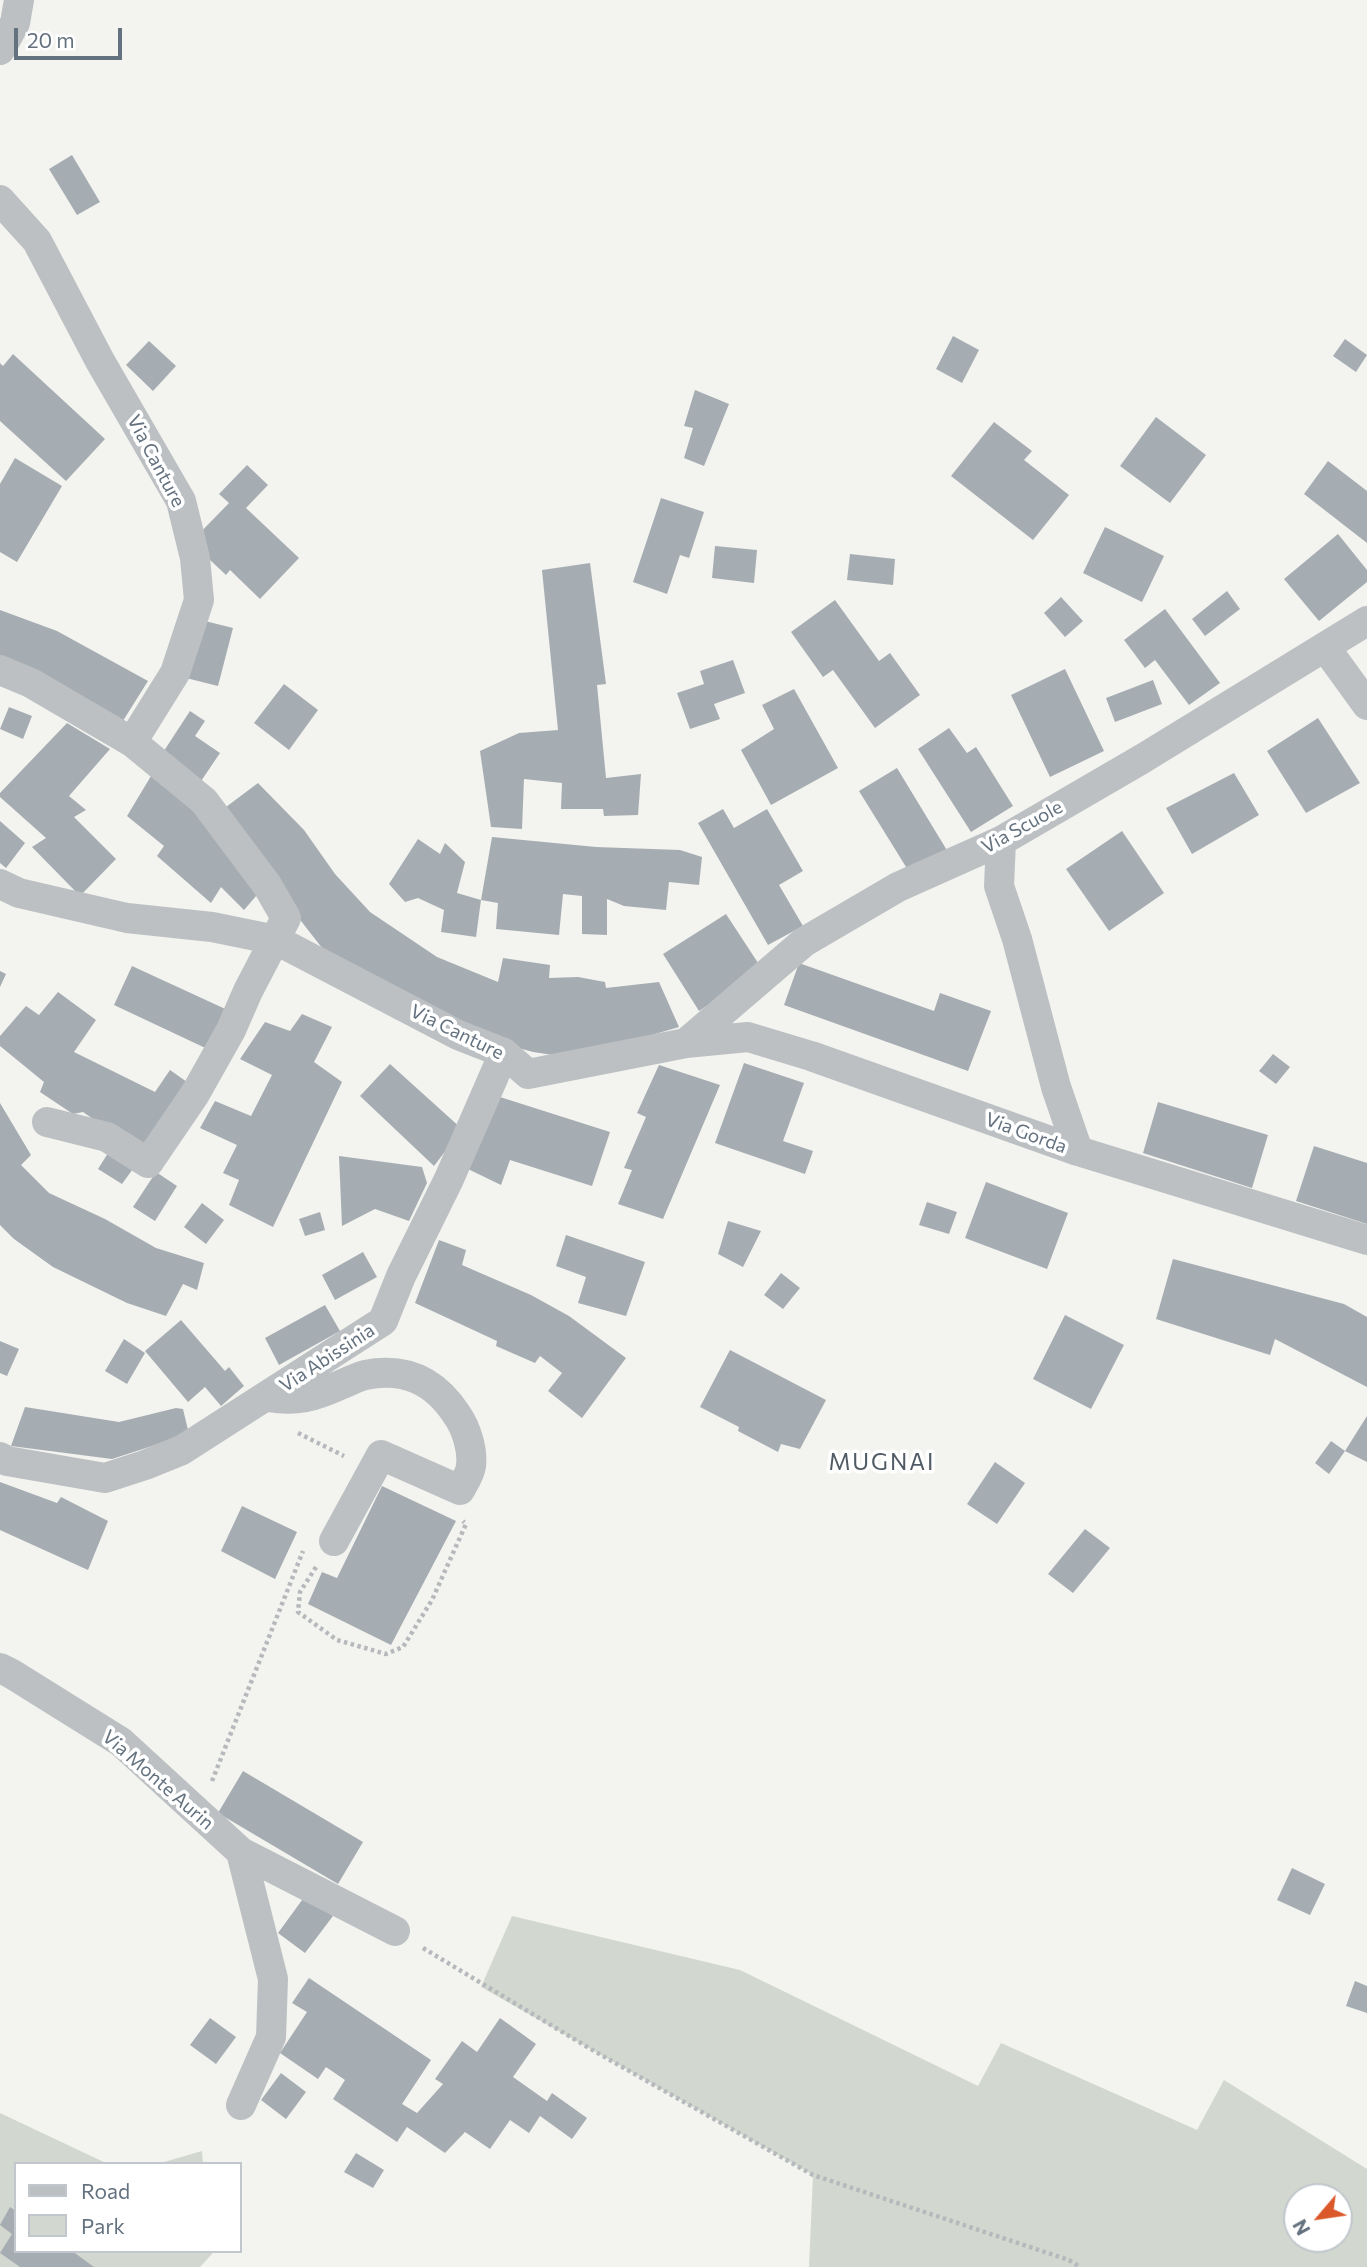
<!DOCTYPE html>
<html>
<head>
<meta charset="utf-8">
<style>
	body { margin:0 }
	#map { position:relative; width:1367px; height:2267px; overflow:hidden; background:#f3f3ef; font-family:Commissioner,sans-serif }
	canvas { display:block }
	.legend { position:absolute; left:14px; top:2162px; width:228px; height:91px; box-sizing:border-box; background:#fff; border:2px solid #c1c7cc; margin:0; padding:9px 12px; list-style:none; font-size:21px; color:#64727f }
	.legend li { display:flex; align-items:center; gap:14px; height:35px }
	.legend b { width:35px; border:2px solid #c1c7cc }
	.north { position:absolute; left:1283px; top:2183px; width:70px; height:70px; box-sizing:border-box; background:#fff; border:2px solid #c1c7cc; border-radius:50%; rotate:241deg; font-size:19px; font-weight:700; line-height:28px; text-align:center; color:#64727f }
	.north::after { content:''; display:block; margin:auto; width:24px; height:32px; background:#da5829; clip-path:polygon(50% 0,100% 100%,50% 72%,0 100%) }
	.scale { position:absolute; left:14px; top:28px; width:108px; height:32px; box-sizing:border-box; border:4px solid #64727f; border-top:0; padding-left:9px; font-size:21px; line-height:24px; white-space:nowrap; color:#64727f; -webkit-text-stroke:5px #fff; paint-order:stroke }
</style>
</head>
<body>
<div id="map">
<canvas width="1367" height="2267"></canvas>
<ul class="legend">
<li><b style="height:9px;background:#bcc0c3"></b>Road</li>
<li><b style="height:19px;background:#d2d8cf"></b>Park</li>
</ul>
<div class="north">N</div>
<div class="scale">20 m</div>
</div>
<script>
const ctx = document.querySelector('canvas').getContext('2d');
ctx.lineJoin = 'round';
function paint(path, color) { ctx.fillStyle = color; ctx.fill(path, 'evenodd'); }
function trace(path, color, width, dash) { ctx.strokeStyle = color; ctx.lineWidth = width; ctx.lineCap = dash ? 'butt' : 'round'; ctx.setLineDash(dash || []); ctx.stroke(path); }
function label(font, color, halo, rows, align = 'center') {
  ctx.font = font + ' Commissioner,sans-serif'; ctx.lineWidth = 7; ctx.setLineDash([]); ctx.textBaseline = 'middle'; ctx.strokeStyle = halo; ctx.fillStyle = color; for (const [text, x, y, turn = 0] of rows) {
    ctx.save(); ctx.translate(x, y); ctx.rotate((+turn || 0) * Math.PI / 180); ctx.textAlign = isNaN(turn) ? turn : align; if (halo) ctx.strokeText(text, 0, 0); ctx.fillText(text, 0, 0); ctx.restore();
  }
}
paint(new Path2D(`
	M512,1916L740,1970L978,2086L1001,2043L1197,2130L1224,2080L1367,2169V2267H809L813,2175L481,1987ZM1297,2197H1339V2239H1297Z
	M0,2113L108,2164H16V2251H212V2254L200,2267H0Z
	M202,2151L203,2164H157Z`), '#d2d8cf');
paint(new Path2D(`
	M72,155L100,202L77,215L49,169Z
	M953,336L979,350L962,383L936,369Z
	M1345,339L1367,355L1356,372L1333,356Z
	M149,341L176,366L153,391L126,365Z
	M13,354L105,439L66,481L0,421V363L3,366Z
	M695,390L729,404L704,466L684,458L693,428L684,426Z
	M1156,417L1206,455L1170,503L1120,466Z
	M994,422L1032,451L1024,460L1069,495L1033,540L951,476Z
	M15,458L62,486L17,562L0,552V484Z
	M1328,461L1367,491V543L1304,494Z
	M247,465L268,485L246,508L299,558L260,599L230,570L226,575L191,542L229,503L219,494Z
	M661,498L704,512L689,558L680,555L667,594L633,582Z
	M1105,527L1164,556L1142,602L1083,573Z
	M1338,534L1367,570V582L1319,621L1284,579Z
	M715,546L757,550L754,583L712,578Z
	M850,554L895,559L893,585L847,580Z
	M590,563L606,684L597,685L606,778L641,774L638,815L604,816L603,809H561L562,783L524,779L522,829L491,827L480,751L519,733L558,730L542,570Z
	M1227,591L1240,609L1205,636L1192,619Z
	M1061,597L1083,621L1065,637L1044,613Z
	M835,600L879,661L890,653L920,695L875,728L833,670L823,677L791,632Z
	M1165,609L1220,683L1189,705L1155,660L1145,668L1124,640Z
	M0,610L57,631L148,681L121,724L0,662Z
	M201,620L233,628L218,686L186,678Z
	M733,660L745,693L714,704L720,719L690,729L677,693L704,684L700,671Z
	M1065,669L1104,751L1050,777L1011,695Z
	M1153,680L1162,704L1115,722L1106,698Z
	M284,684L318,710L289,750L254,723Z
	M794,689L838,768L771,805L741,750L774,729L762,705Z
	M9,707L32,716L23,739L0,729Z
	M190,711L205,721L195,736L220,753L197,787L158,760Z
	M1318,718L1360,783L1306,813L1267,751Z
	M67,723L110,749L69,796L86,810L74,817L116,859L80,896L32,847L46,838L0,797V793Z
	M949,728L967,753L976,747L1013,806L971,832L918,749Z
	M897,768L948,852L911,875L859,791Z
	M154,771L200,805L263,888L244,910L221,887L211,903L157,856L164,846L127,816Z
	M1234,773L1259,815L1192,854L1166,808Z
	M258,783L304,830L335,874L370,912L437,957L498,982L503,958L550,965L549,978L578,977L605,982L606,988L659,982L679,1027L573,1058L533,1052L486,1039L326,953L287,903L222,810Z
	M723,809L734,828L767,809L803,871L779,885L803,926L768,945L698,823Z
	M0,821L25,843L6,868L0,863Z
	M1122,831L1164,893L1109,931L1066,869Z
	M492,837L596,847L680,850L702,857L699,885L669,882L666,910L624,906L607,899V935L582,934V896L563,894L559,935L496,929L498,903L481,900Z
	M418,839L440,854L445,843L465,862L457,893L481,900L476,937L441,932L444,910L418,898L405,902L389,884Z
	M726,914L762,969L699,1011L663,954Z
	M799,963L934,1011L940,993L991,1011L968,1071L784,1005Z
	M132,966L234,1013L216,1053L114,1005Z
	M0,971L6,974L0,987Z
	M58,992L96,1020L74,1052L155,1092L170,1070L194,1087L150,1150L99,1123L83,1112L73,1114L40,1092L44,1082L0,1046V1036L26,1006L39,1015Z
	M302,1014L332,1027L314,1062L342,1082L273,1227L229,1205L239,1180L223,1173L237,1145L200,1128L215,1101L251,1116L272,1075L240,1059L265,1022L290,1031Z
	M1273,1054L1290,1067L1276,1084L1259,1071Z
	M744,1063L804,1083L783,1141L813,1151L805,1174L715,1143Z
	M390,1064L462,1129L434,1166L360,1096Z
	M659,1065L720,1085L663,1219L618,1204L632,1170L624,1168L646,1117L637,1113Z
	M500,1097L610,1132L592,1186L510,1160L501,1185L468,1169Z
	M1158,1102L1268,1135L1252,1188L1143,1153Z
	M0,1103L31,1155L21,1165L49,1193L105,1219L156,1248L204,1263L197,1290L183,1284L166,1316L127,1303L53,1267L14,1239L0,1225Z
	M1314,1146L1367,1163V1224L1296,1201Z
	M110,1150L135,1166L122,1184L98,1169Z
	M339,1156L422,1167L427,1183L409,1221L375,1209L342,1226Z
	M156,1172L177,1186L155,1221L133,1207Z
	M986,1182L1068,1213L1047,1269L965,1238Z
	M927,1202L957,1212L949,1234L919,1225Z
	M202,1203L224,1220L206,1244L184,1227Z
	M320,1212L325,1230L305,1236L299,1219Z
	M728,1221L761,1231L743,1267L718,1254Z
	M566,1235L645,1262L626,1316L578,1303L586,1277L556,1266Z
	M439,1240L466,1250L462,1265L531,1295L569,1316L626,1358L582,1418L548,1391L562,1373L540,1356L535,1363L496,1346L497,1341L415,1303Z
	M363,1252L377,1277L335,1300L322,1275Z
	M1173,1259L1344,1304L1367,1317V1387L1275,1339L1270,1355L1156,1319Z
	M781,1273L800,1288L783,1309L764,1295Z
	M325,1305L340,1331L279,1365L265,1338Z
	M1065,1315L1124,1345L1091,1409L1033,1379Z
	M181,1320L225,1371L229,1367L244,1386L221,1406L205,1387L188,1402L145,1351Z
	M124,1339L145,1353L127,1384L105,1371Z
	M0,1341L19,1349L7,1376L0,1373Z
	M730,1350L826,1400L800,1449L781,1444L778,1452L738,1431L739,1427L700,1407Z
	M25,1407L119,1422L176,1408L183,1409L189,1434L112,1459L11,1446Z
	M1367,1416V1462L1345,1451Z
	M1331,1441L1345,1451L1329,1474L1315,1463Z
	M995,1462L1025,1483L997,1524L967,1504Z
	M0,1482L57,1503L61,1497L108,1521L88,1570L0,1530Z
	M382,1486L456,1521L391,1645L308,1604L322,1572L337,1578Z
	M242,1506L297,1532L275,1579L221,1551Z
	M1085,1529L1110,1548L1073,1593L1048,1574Z
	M243,1771L363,1842L338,1884L218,1813Z
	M1292,1868L1325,1884L1310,1915L1277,1900Z
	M305,1896L333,1916L305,1953L278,1933Z
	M309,1978L431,2060L402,2104L417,2113L443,2084L435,2079L462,2041L477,2052L500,2018L536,2044L513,2077L547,2101L552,2093L587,2118L572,2139L540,2116L529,2133L510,2120L490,2149L465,2132L445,2153L407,2127L397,2142L333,2099L345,2080L326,2067L318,2079L280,2053L307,2012L292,2003Z
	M1355,1981L1367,1986V2013L1346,2006Z
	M210,2018L236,2037L216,2064L190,2045Z
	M281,2073L306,2092L286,2119L261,2100Z
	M356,2153L384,2170L373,2188L344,2172Z
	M10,2207L16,2211V2251H72L94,2267H20L0,2253L12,2234L0,2225Z`), '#a6adb2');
trace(new Path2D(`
	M298,1433L344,1456
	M316,1567L300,1592L298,1612L337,1640L386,1654L403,1647L432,1600L466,1524L463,1521
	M212,1781L303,1551
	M423,1948L594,2051L813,2175L1069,2260L1080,2267`), '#b6b9bb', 4.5, [3.5, 3.5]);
trace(new Path2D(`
	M0,50L15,23L19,0
	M0,200L37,241L100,361L181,501L195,558L199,600L175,673L132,742
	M1325,647L1367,705
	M0,670L31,683L132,742L204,801L267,885L286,918L248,991L231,1030L195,1094L148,1163L107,1137L47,1122
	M1001,841L999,886L1017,939L1056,1087L1078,1151
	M0,884L19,893L127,918L212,927L276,940L458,1035L504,1053L528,1074L686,1043L748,1037L811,1056L1078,1151L1367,1240
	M686,1043L804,942L898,887L1001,841L1142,759L1367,621
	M268,1397C297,1402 313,1397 340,1385C348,1382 357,1377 365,1375C406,1367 435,1381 457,1415C466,1428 473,1449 471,1466C470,1474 464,1483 460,1490L381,1455L334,1541
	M0,1457L7,1461L105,1478L145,1465L182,1450L383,1321L401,1276L449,1179L504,1053
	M0,1668L12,1674L121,1742L241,1852L395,1931
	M241,2105L271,2037L273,1979L241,1852`), '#bcc0c3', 30);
label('19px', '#64727f', '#fff', [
	["Via Canture",156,461,62],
	["Via Scuole",1022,827,-29],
	["Via Canture",457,1032,26],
	["Via Gorda",1026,1133,20],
	["Via Abissinia",327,1358,-33],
	["Via Monte Aurin",158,1780,41]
]);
ctx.letterSpacing = '2px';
label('23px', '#515b65', '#fff', [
	["MUGNAI",882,1462]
]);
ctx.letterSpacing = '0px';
</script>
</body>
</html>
